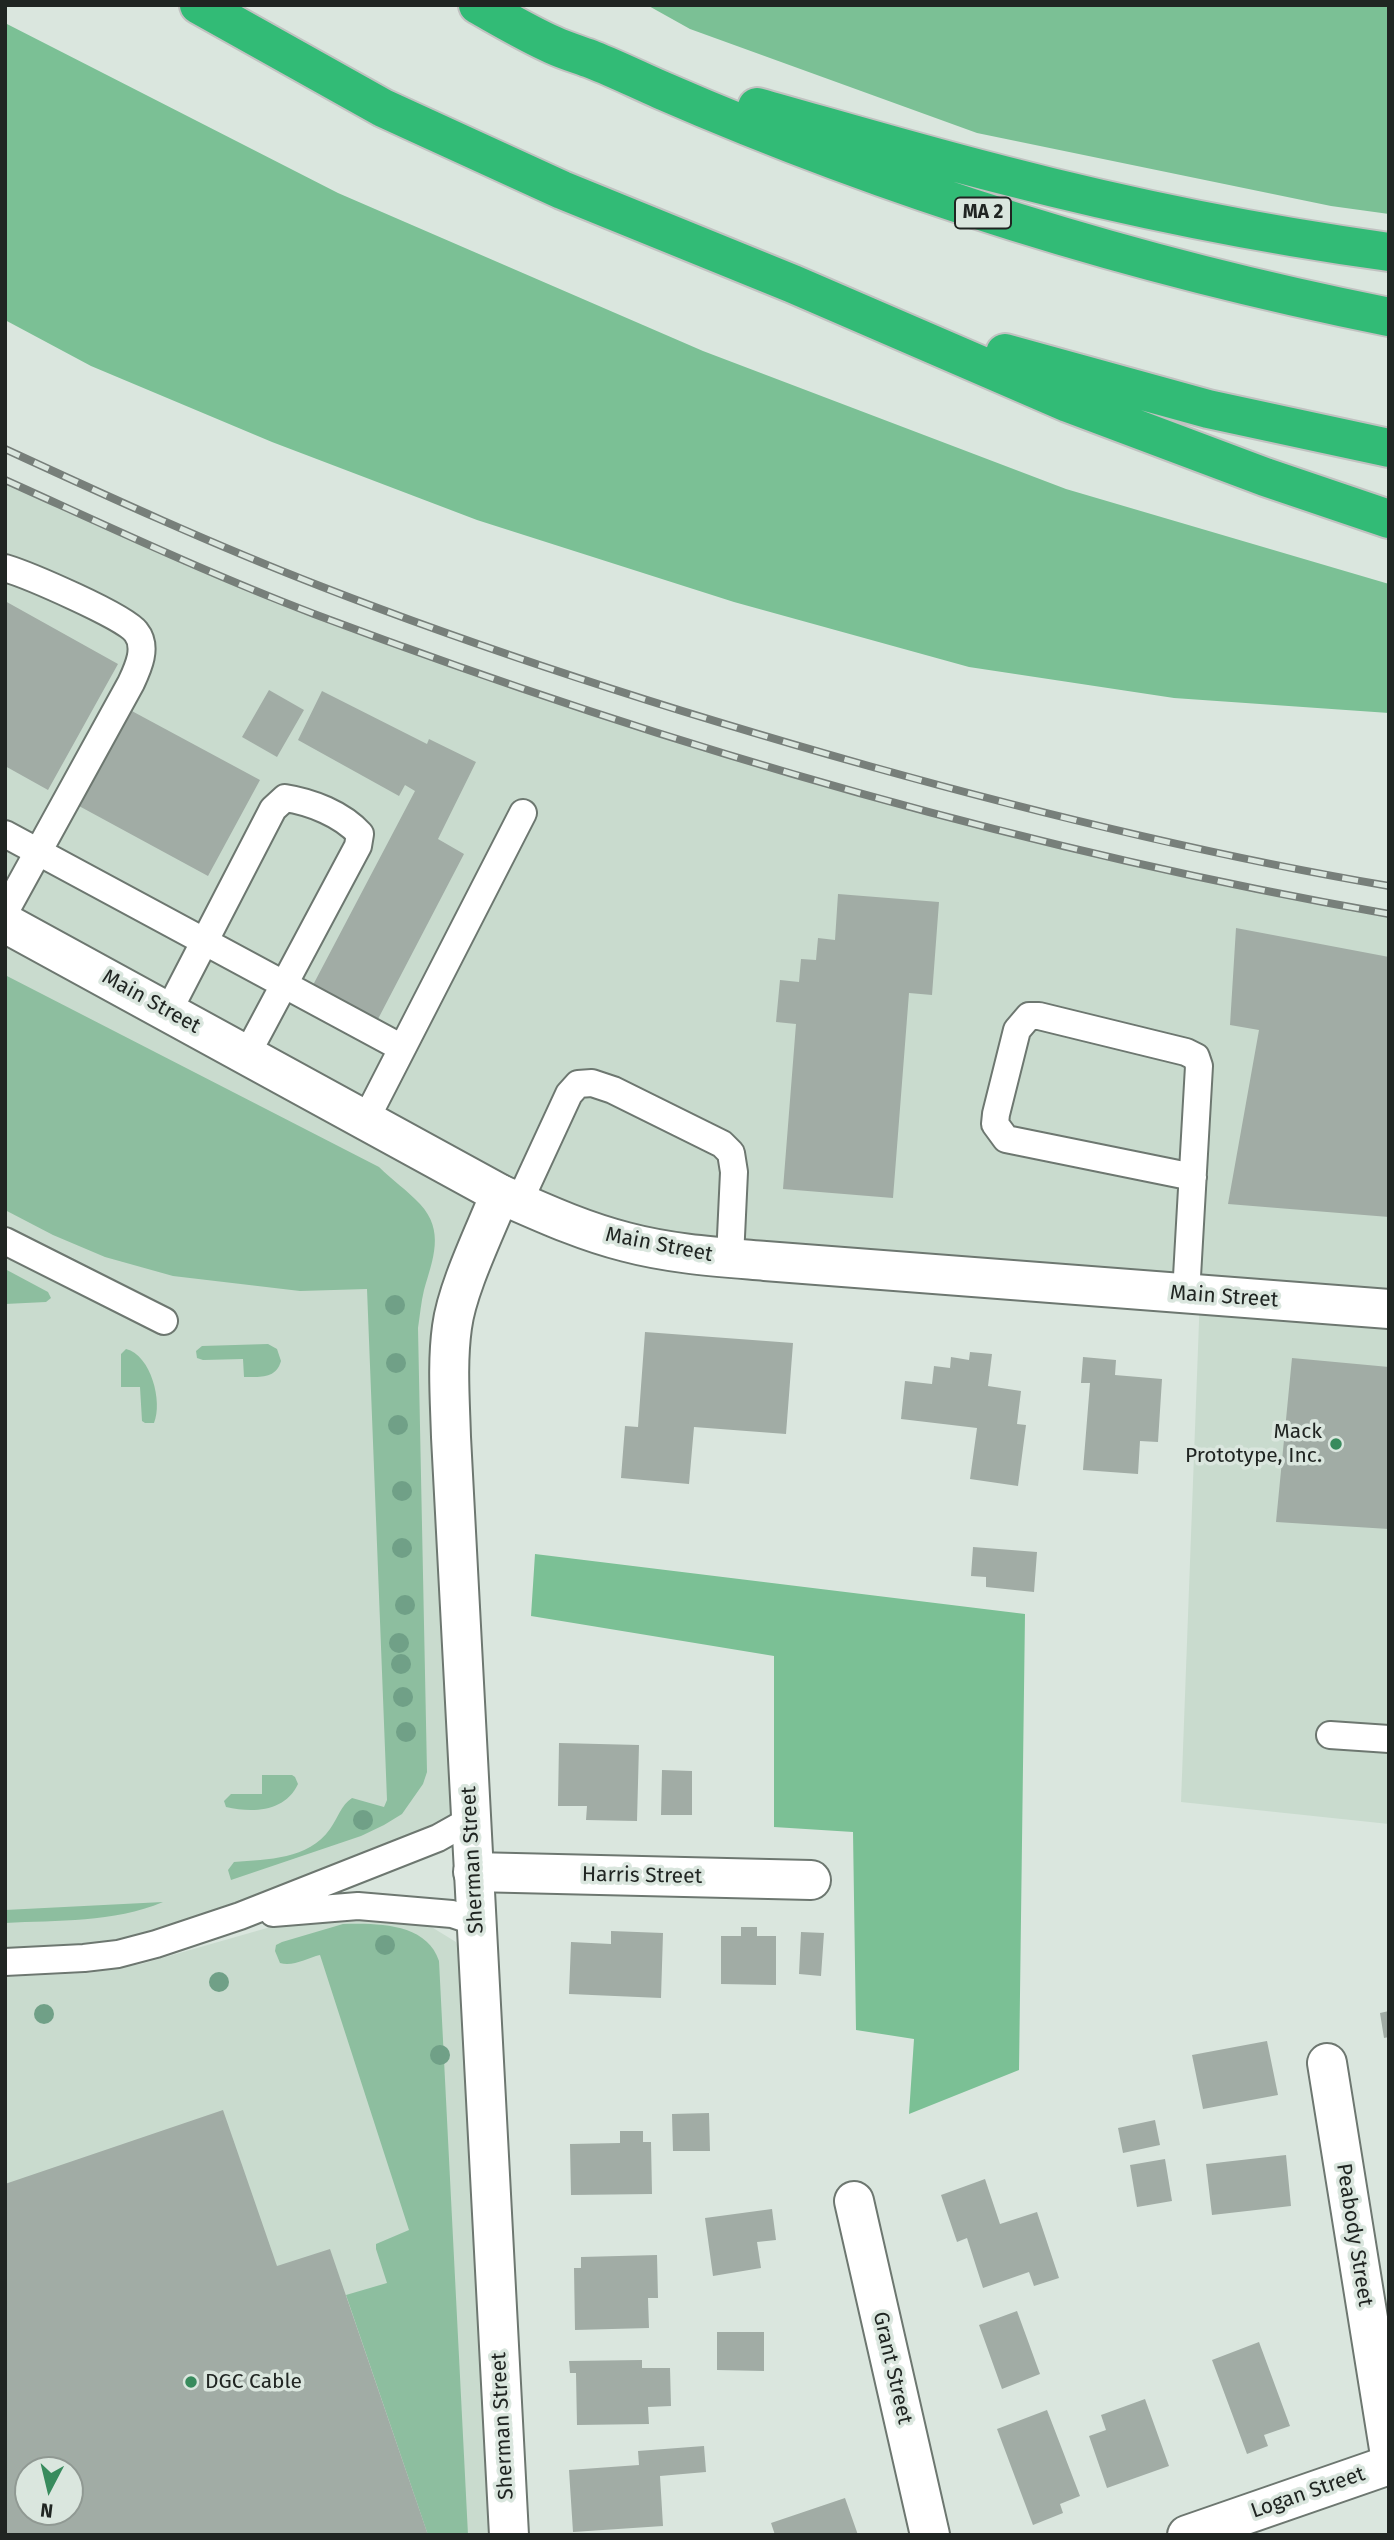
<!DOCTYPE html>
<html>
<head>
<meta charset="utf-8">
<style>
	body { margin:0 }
	#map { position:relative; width:1394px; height:2540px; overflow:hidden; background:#dae6de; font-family:"Fira Sans",sans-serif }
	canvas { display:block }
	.frame { position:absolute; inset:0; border:7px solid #202522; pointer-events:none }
	.north { position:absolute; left:14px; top:2456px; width:70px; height:70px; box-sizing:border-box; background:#dae6de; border:2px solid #909993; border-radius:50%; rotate:187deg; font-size:19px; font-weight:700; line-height:28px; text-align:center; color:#202522 }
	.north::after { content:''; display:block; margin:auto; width:24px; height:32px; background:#388b5d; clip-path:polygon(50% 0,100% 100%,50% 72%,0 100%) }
</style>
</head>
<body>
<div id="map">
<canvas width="1394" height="2540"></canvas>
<div class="frame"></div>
<div class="north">N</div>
</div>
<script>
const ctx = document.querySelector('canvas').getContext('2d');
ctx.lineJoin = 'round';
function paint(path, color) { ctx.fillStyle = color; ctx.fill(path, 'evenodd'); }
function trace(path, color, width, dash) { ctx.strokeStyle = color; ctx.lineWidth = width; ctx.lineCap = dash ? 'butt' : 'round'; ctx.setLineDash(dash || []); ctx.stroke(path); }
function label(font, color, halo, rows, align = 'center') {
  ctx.font = font + ' "Fira Sans",sans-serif'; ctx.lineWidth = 7; ctx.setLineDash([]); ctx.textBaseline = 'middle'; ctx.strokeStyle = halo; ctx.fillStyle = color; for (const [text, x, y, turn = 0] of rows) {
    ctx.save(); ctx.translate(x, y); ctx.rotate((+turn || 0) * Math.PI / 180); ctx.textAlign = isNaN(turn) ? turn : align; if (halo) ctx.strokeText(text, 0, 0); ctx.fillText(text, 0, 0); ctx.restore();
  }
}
paint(new Path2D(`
	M5,480L124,534L310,613L503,682L697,746L947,816L1073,848L1197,878L1389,914V1824L1181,1802L1200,1295L765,1261L500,1194L463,1288L471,1816L209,1926L5,1962Z
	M373,1915L425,1923L456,1942L464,1965L489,2535H5V1977L89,1973L141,1964L267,1928L329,1918ZM28,2470H70V2512H28Z`), '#c9dbce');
paint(new Path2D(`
	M5,975L379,1167C392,1180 407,1190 420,1204C445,1231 433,1259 424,1290C421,1302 420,1315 418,1328L427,1772L423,1784L402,1814L384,1825L361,1836L231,1880L228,1870L234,1862C268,1859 308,1860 330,1829C338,1818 341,1805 352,1798L384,1807L387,1800L367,1289L300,1291L173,1276L105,1257L53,1235L5,1210Z
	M5,1269L48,1292L51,1298L46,1302L5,1304Z
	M268,1344L277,1349L281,1361C276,1379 260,1377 244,1377L243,1359L203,1360L197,1358L196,1351L202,1346Z
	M126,1349C151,1355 163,1402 154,1423H145L142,1421L140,1387H121V1354Z
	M262,1775H292L295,1777L298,1784C285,1812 253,1813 226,1807L224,1801L231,1794H262Z
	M163,1902C113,1923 58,1920 5,1923V1910Z
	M343,1924C377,1923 427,1923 439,1961L468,2535H428L346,2295L387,2283L376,2249V2244L409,2230L320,1955C307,1958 293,1967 280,1963L275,1951L276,1945L282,1942Z`), '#8dbe9f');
paint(new Path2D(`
	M647,5H1389V214L1331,206L977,133L690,29Z
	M5,23L338,193L703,351L1066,489L1389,584V713L1174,698L969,667L734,602L477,520L272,442L91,366L5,320Z
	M535,1554L1025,1614L1019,2070L909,2114L914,2039L856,2030L853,1832L774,1827V1656L531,1616Z`), '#7bc095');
paint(new Path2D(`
	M5,601L118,664L48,790L5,766Z
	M269,690L304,710L277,757L242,737Z
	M322,691L427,744L429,739L476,762L438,839L464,854L378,1019L313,985L415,791L405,785L399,796L298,740Z
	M130,710L260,780L208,876L79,806Z
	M838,894L939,902L932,995L909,993L893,1198L783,1189L796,1024L776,1022L780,980L799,982L801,959L816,960L818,938L835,940Z
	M1236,928L1389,957V1217L1228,1204L1259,1030L1230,1025Z
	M645,1332L793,1343L786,1434L694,1427L689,1484L621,1478L625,1426L638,1427Z
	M970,1352L992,1354L988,1386L1021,1391L1017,1424L1026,1425L1018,1486L970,1479L977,1428L901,1419L905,1381L932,1384L934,1366L950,1368L951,1357L969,1360Z
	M1083,1357L1116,1360L1115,1375L1162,1379L1158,1442L1140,1441L1138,1474L1083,1470L1090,1383H1081Z
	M1292,1358L1389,1367V1529L1276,1522Z
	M973,1547L1037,1552L1034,1592L986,1587V1577L971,1576Z
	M559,1743L639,1745L637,1821L586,1820L587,1806H558Z
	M662,1770L692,1771V1815H661Z
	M741,1927H757V1936H776V1985L721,1984V1936H741Z
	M611,1931L663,1933L661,1998L569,1994L571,1942L611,1944Z
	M801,1932L824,1933L821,1976L799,1974Z
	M1389,2011V2037L1384,2038L1380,2013Z
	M1267,2041L1278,2095L1203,2109L1192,2055Z
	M223,2110L277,2266L330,2249L428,2535H5V2184ZM28,2470H70V2512H28Z
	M709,2113L710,2151H673L672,2114Z
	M1155,2120L1160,2145L1123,2153L1118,2128Z
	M620,2131H643V2142H651L652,2194L571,2195L570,2144L620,2143Z
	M1286,2155L1291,2206L1212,2215L1206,2164Z
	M1165,2159L1172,2201L1137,2207L1130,2165Z
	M985,2179L1000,2224L1037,2212L1059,2278L1034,2286L1029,2272L983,2288L967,2238L957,2242L941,2195Z
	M772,2209L776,2240L757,2242L761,2268L713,2276L705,2218Z
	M657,2255L658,2298H648L649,2328L575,2330L574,2268H581V2257Z
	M1017,2311L1040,2374L1002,2389L979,2325Z
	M717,2332H764V2371L717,2370Z
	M1259,2342L1290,2426L1264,2435L1268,2446L1247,2454L1212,2360Z
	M642,2360V2368H670L671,2406L648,2407L649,2424L577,2425L576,2373H570L569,2361Z
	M1145,2399L1169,2466L1107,2488L1089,2436L1106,2430L1101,2415Z
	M1047,2410L1080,2496L1060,2504L1063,2513L1033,2525L997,2429Z
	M704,2446L706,2472L660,2476L663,2526L573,2532L569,2470L639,2465L638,2451Z
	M845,2498L858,2535H775L771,2523Z`), '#a1aca5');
const service = new Path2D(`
	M5,568C28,575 124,616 136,632C148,647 138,668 131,683L5,912
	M5,834L402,1048
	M168,1012L273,809L285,798C311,802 342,814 360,834L358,846L247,1054
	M366,1119L523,813
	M519,1202L569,1094L578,1084L592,1083L613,1090L722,1144L731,1153L734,1172L730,1258
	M5,1241L164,1321
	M1186,1294L1199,1066L1196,1057L1186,1052L1039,1016H1029L1017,1030L996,1114L995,1124L1006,1139L1193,1177
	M1330,1735L1389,1739
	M273,1913L358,1906L452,1914L464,1918L476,1926
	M5,1962L84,1958L118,1954L156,1944L240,1916L438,1838L463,1824L471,1816`);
const minor = new Path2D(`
	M473,1872L811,1880
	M1327,2063L1389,2449
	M854,2201L930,2535`);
const tertiary = new Path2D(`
	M500,1194C485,1232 457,1288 452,1327C447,1363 450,1401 451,1437L509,2535
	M1187,2535L1389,2465`);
const secondary = new Path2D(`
	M5,923L500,1194C541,1212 582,1231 626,1242C671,1254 719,1257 765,1261L1389,1309`);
const motorway = new Path2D(`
	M199,5L383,108L562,190L793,284L1068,403L1265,477L1389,519
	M478,5C503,19 528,34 553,45C566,51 580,55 593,60C616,69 638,80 661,90C895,192 1139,267 1389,317
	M757,107C839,130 920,154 1003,175C1130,208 1259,234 1389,252
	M1005,353L1208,409L1389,448`);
trace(service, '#6d7770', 30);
trace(minor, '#6d7770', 42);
trace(tertiary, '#6d7770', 42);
trace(secondary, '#6d7770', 42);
trace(motorway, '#c1c2c1', 42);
trace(service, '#fff', 26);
trace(minor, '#fff', 38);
trace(tertiary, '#fff', 38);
trace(secondary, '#fff', 38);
trace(motorway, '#32bb76', 38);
const rail = new Path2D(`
	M5,449C109,497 214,545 320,586C500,656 684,714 869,766C1041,814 1213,856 1389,886
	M5,480C107,526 209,574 314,614C660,744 1024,850 1389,914`);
trace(rail, '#777f7a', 8);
trace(rail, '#dae6de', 5, [16]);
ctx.fillStyle = '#70a087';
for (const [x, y] of [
	[395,1305],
	[396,1363],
	[398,1425],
	[402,1491],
	[402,1548],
	[405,1605],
	[399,1643],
	[401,1664],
	[403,1697],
	[406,1732],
	[363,1820],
	[385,1945],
	[219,1982],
	[44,2014],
	[440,2055]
]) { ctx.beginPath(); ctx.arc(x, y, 10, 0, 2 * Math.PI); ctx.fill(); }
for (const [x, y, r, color] of [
	[1336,1444,7,"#388b5d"],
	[191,2382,7,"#388b5d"]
]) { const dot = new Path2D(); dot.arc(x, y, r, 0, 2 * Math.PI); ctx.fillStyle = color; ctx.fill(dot); trace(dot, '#dae6de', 2.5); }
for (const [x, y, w] of [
	[983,213,56]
]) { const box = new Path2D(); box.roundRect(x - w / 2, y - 15.5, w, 31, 5); ctx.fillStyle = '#dae6de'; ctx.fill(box); trace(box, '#202522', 2); }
label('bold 19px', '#202522', null, [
	["MA 2",983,213]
]);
label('21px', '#202522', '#dae6de', [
	["Main Street",151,1002,29],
	["Main Street",659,1245,11],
	["Main Street",1224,1297,4],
	["Sherman Street",473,1860,-93],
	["Harris Street",642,1876,1],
	["Peabody Street",1354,2235,81],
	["Grant Street",892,2368,77],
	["Sherman Street",503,2426,-93],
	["Logan Street",1308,2493,-19]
]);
label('21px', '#202522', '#dae6de', [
	["Mack",1322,1432],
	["Prototype, Inc.",1322,1456],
	["DGC Cable",205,2382,"left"]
], 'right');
</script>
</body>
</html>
